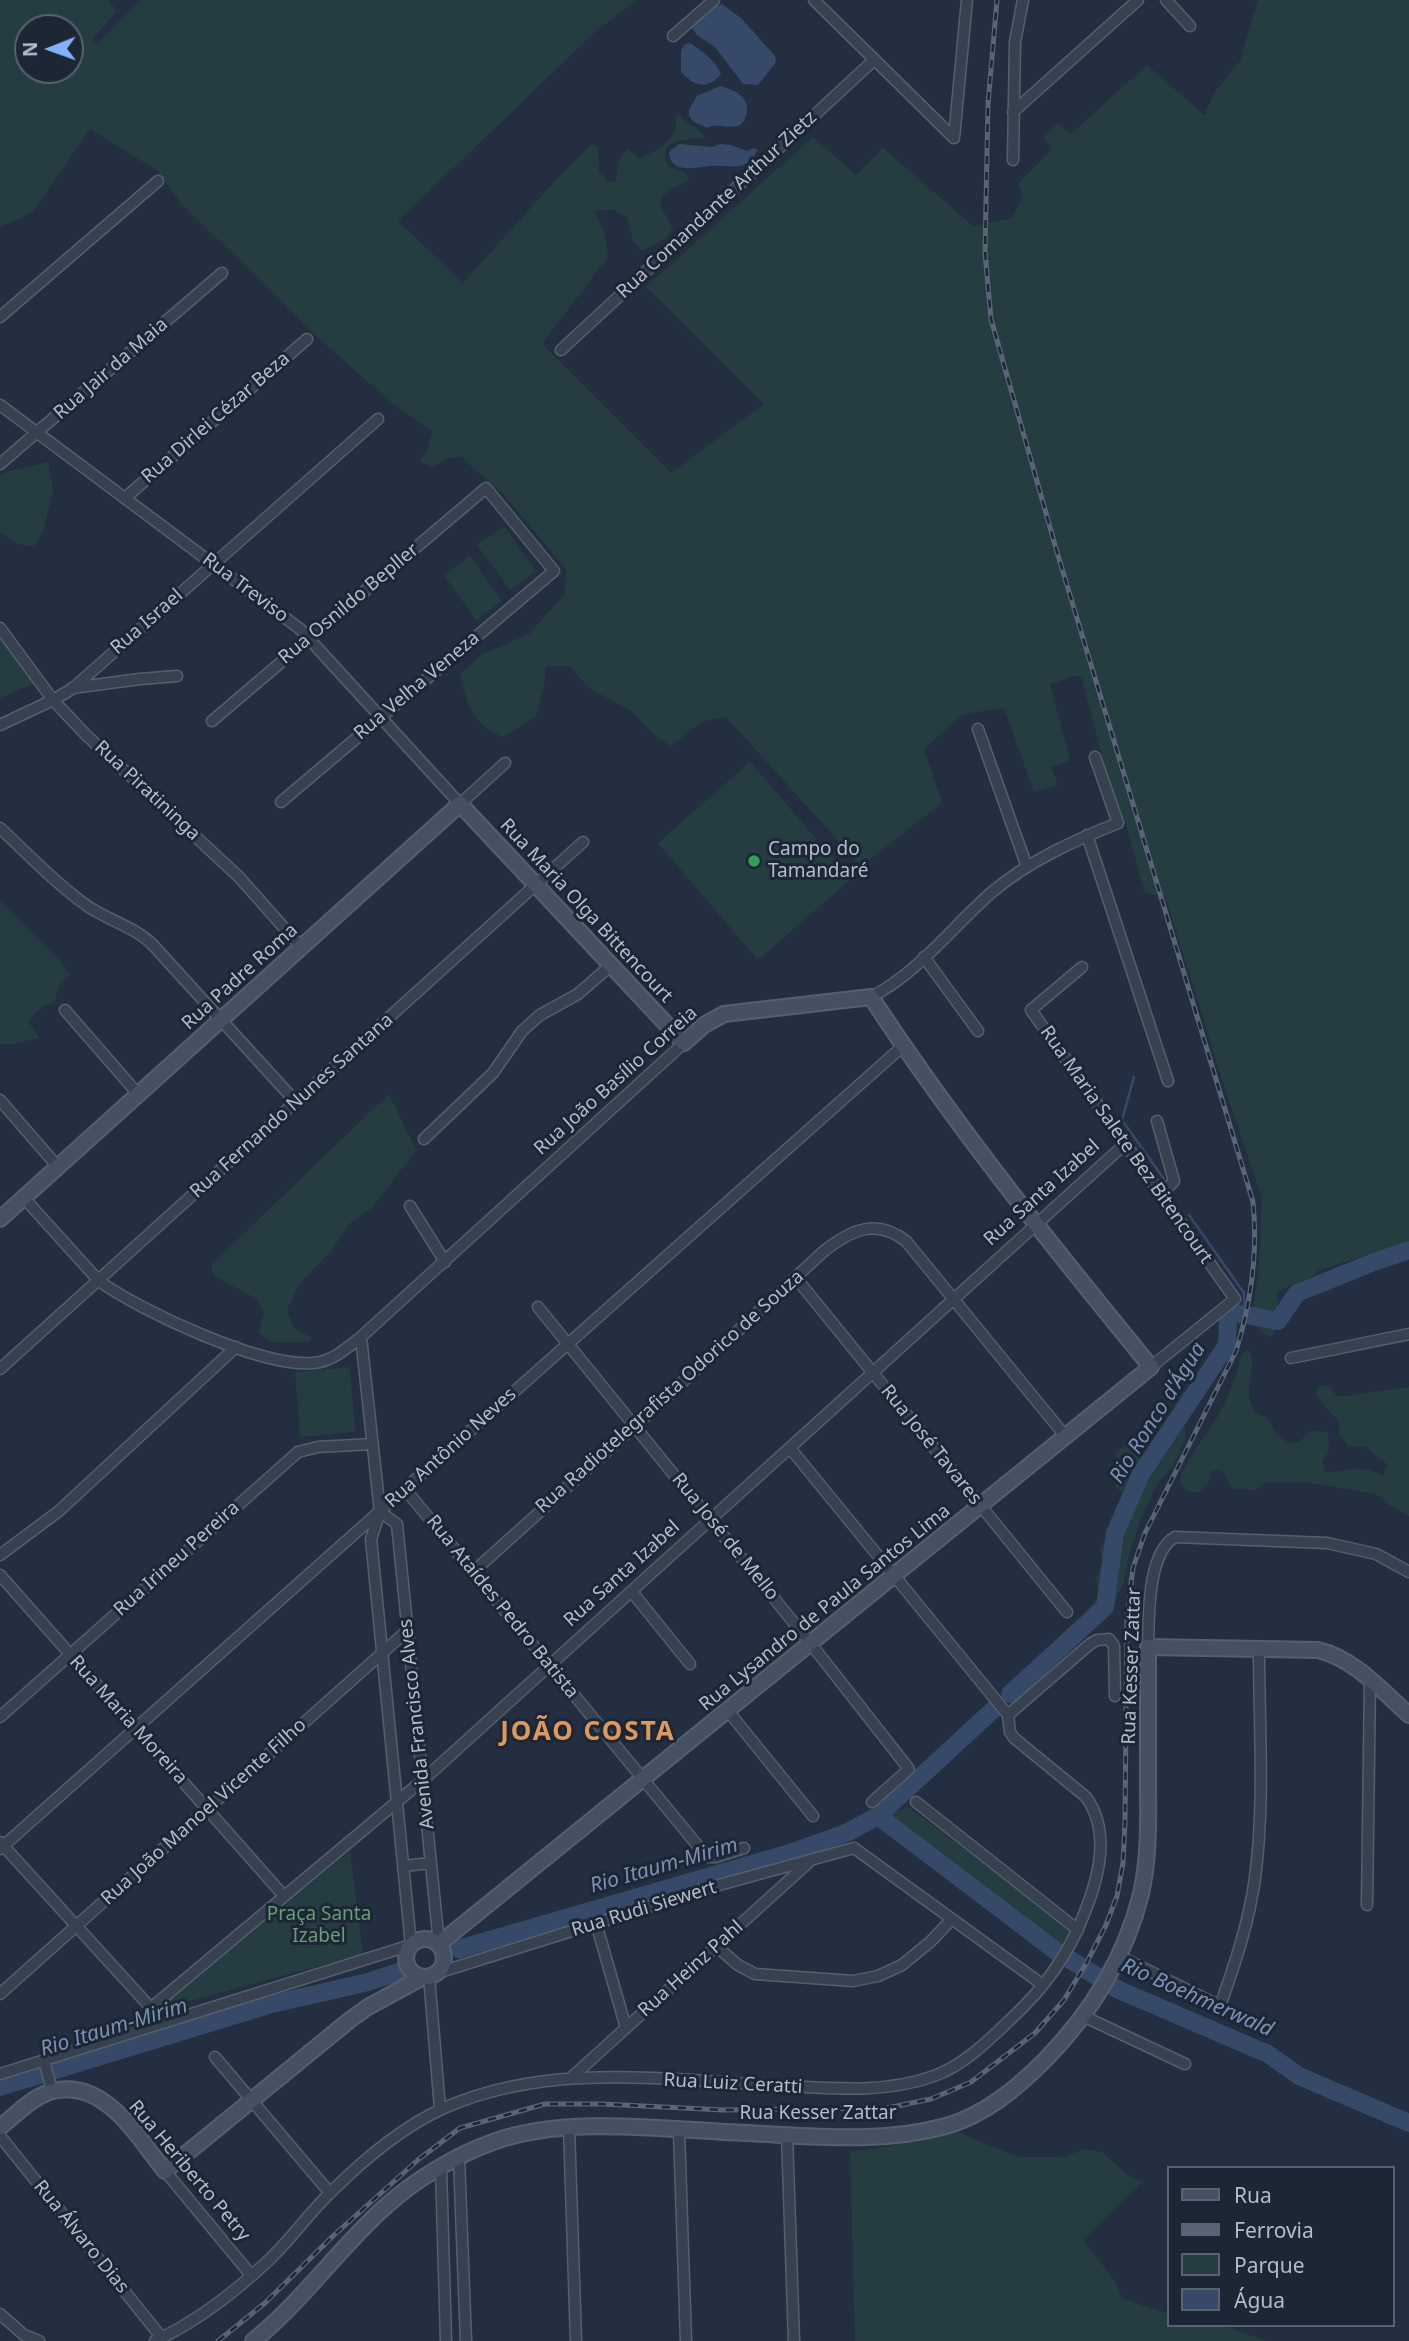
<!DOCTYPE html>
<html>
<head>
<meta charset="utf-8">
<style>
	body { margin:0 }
	#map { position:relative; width:1409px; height:2341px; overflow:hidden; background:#232f40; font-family:"Noto Sans",sans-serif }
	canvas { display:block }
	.legend { position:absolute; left:1167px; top:2166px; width:228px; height:161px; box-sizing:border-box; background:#1c2635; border:2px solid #596271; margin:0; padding:9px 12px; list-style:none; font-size:21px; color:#b4bccb }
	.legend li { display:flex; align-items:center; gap:14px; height:35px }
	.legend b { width:35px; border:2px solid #596271 }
	.north { position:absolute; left:14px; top:14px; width:70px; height:70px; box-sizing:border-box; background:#1c2635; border:2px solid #596271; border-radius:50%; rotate:269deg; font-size:19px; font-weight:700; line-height:28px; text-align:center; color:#b4bccb }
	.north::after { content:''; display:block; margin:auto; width:24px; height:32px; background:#85b1fe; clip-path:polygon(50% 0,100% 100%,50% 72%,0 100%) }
</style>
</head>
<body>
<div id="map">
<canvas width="1409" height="2341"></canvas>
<ul class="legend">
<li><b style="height:9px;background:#455063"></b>Rua</li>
<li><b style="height:9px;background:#596577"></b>Ferrovia</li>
<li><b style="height:19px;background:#253d41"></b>Parque</li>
<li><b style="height:19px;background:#364968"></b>Água</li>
</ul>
<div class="north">N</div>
</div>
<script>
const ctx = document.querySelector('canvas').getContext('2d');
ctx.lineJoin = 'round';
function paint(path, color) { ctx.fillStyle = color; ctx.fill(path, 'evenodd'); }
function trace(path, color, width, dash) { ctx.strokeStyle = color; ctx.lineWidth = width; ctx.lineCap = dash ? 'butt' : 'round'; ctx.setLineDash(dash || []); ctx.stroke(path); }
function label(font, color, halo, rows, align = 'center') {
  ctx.font = font + ' "Noto Sans",sans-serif'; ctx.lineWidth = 6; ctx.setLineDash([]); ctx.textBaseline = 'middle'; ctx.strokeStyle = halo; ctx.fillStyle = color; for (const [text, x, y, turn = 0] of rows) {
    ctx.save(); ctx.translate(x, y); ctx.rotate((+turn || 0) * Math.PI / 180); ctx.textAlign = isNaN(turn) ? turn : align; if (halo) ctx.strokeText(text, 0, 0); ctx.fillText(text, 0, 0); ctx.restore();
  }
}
paint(new Path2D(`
	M0,0H108L117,11L92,39L97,44L141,0H637L596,31L398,221L463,283L556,180L592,144L598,147L599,171L608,183L616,181L619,160L628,149L640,159C653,152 682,138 675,120L679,114C688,126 698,125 705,138L681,140L666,147L665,160L670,167L685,173L690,180L670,189L662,197L661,207L673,228L665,239L642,251L633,241L627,218L612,209L595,211L605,234L608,257L542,344L671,473L764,404L646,287L813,137L856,175L883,148L973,226L1011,218L1023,197L1018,184L1052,149L1044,137L1058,123L1071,134L1147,65L1204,115L1215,92L1240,61L1258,0H1409V1241L1317,1271C1305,1284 1292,1281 1277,1293L1278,1326L1271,1337L1262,1332L1252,1320L1259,1263L1262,1198L1222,1079L1165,896L1145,893L1125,821L1110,787L1082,679L1078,675L1050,684L1070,760L1051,767L1058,785L1034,792L1004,708L963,714L924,749L942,803L861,866L726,717L701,722L671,746L653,734L633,712L589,688L569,666H546L544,686L536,716L503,737C472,724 467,705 460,674L481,655L529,634L565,594L566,569L504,495L461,457L446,458L434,467L419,462L427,451L432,431L393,404L315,335L180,202L158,171L90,129L33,212L0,227ZM28,28H70V70H28Z
	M48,462L53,491L43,531L34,547L16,543L3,534L0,535V476L6,472Z
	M504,526L536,571L510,590L477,545Z
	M470,556L502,601L476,620L444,575Z
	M0,633L38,682L0,698Z
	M750,762L851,879L758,960L658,843Z
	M0,901L61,962L70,976L60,984L54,1003L42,1007L28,1021L39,1038L13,1044H0Z
	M389,1094L416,1150L373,1207L349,1224L331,1251L300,1283L287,1310L294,1328L311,1337V1342H272L259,1333L264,1312L257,1299L214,1276L211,1265Z
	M1248,1350C1258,1363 1247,1381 1249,1396C1250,1401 1253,1408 1255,1413L1267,1417L1276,1434L1289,1444L1300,1441L1312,1430L1328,1432L1329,1451L1322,1462L1325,1473C1349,1471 1361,1463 1383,1476L1388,1465L1365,1446L1349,1447L1339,1434V1422L1321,1402L1316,1393L1319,1386H1328L1338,1397L1409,1387V1516L1389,1505L1376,1494L1312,1483L1266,1482L1256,1490L1233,1489L1221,1470L1211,1471L1209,1482L1199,1492L1188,1491L1180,1483C1180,1464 1209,1434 1218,1416C1226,1402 1238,1374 1240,1358L1243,1353Z
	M350,1367L355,1432L300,1437L295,1372Z
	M1183,1392H1191L1194,1404L1185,1420V1440L1173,1466L1157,1484L1142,1516L1129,1554L1123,1584L1110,1613L1019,1693L1016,1683L1058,1644L1102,1593L1095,1579L1104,1563L1100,1549L1120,1516L1127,1497L1115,1486L1126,1468L1115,1455L1124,1446L1146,1454L1159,1441L1160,1430L1169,1422Z
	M908,1807L1067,1925L1068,1935L1053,1957H1048L894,1836L891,1814Z
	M350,1851L363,1954L160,2009Z
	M957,2132L1018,2157H1063L1085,2149L1102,2152L1127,2175L1142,2182L1083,2240L1115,2281L1123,2299L1169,2314V2325H1222L1266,2341H855L850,2152L896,2145Z`), '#253d41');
paint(new Path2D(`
	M722,4L742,19L775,56L776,62L758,85L743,84L715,47L698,36L692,29L706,11Z
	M690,43C702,51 715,60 721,74C707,91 694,86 681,72V50L685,44Z
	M720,86C735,90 752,98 746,116C745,119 743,123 740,125C729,130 717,122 707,128L694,122L689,116V110L697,96Z
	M679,144L712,147L720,144L731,145L747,151L754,148L758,150C755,154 752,160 747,163C736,170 721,164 709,166C694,168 670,174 669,152Z`), '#364968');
trace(new Path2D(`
	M1134,1077L1122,1120L1164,1179
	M1189,1215L1244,1293V1305L1236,1313`), '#364968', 2.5);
trace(new Path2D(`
	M1010,1694L1105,1607L1115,1533L1141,1474L1227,1345L1228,1316L1236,1313L1278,1321L1297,1293L1374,1262L1409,1250
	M878,1816L1056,1951L1119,1990L1268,2054L1299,2076L1409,2123
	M459,1949L787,1854L846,1833L878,1816L994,1709
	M0,2087L272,2004L368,1982L404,1970`), '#364968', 18);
const street = new Path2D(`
	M814,0L954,138
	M1166,0L1190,26
	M673,36L714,0
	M1013,112L1138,0
	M954,138L967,0
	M1013,160L1015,42L1023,0
	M0,317L158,181
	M561,350L874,60
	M0,405L300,629L460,804L505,763
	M0,464L222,273
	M125,498L307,339
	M0,628L53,700L86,735L239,877L301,947
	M72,688L140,679L177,676
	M212,721L486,488L554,571L281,802
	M0,725L53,700L72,689L378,419
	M978,729L1027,867
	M0,828C28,854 55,883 86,905C107,920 133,926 152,944L296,1102
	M1087,835L1168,1081
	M924,957L978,1031
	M1082,967L1031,1010L1235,1299L1151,1367
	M871,997C918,973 952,927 992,892C1029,861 1073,841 1118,823L1095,757
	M65,1010L138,1094
	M0,1100L58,1167
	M1157,1121L1174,1181L1161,1195
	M424,1139L493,1073L522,1031L540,1015L578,994L610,966
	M24,1198L99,1281C141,1311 262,1368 314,1363C333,1361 347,1348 361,1337L684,1043
	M410,1206L445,1262
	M796,1278L1067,1612
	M538,1307L811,1644L909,1769L872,1802
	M1291,1358L1409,1334
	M0,1369L583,842
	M790,1448L1008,1715
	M405,1489L707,1857H716L744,1848
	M380,1512L397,1524L439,1944
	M0,1555L59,1511L236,1347
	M473,1572L635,1426L824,1251C851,1230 876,1218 906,1241L1066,1437
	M0,1575L284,1896
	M632,1592L690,1664
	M1148,1647C1149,1617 1147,1553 1175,1537L1327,1543L1376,1554L1409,1572
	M728,1711L813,1816
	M1008,1715L1090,1644L1097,1640L1109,1639L1114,1646L1115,1696
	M0,1717L298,1452L318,1447L372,1444
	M916,1802L1078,1930
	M0,1842L151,2008
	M0,1849L903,1046
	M404,1866L431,1863
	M1367,1905L1370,1679
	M596,1923L626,2028
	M716,1946L738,1965L755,1974L853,1981L878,1976L902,1965L930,1942L952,1919
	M1119,1956L1220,2006C1235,1964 1249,1922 1255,1878C1265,1804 1259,1722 1259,1648
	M434,1974L719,1885L854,1848L1043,1985
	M429,1976L440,2109
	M0,1994L408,1630
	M1083,2016L1185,2064
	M145,2027L151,2008L423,1780L1125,1144
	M215,2057L330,2193
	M44,2060L52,2091
	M0,2074L411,1945L371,1539L380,1512L361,1337
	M573,2076L808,1863
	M569,2127L576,2341
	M679,2131L686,2341
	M787,2135L794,2341
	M0,2136L162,2338
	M459,2158L466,2341
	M441,2167L446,2341
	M165,2171L251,2275
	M0,2314L24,2335L39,2341
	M155,2341C196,2322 236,2291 269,2260C291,2239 309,2213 331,2192C363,2160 402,2127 444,2108C552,2060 674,2081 788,2086C836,2089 887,2093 934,2076C964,2065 989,2040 1012,2018C1042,1990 1067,1957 1082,1919C1098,1881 1112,1833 1086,1797L1014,1738L1010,1732L1008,1715`);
const secondary = new Path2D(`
	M0,1219L460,804L684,1043L704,1025L724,1014L871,997C956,1127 1053,1247 1151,1367L439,1944
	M406 1958a19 19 0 1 1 38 0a19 19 0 1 1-38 0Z
	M0,2127C16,2115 33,2096 53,2091C105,2078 138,2138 165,2171L351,2019L368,2007L423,1977
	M253,2341C302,2302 338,2249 385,2207C415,2180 454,2156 493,2142C568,2115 667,2130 746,2133C812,2136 881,2144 946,2126C985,2115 1017,2088 1045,2060C1091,2013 1125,1958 1141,1894C1150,1854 1148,1814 1148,1774C1148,1731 1148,1689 1148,1647L1318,1650C1355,1659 1381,1690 1409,1715`);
trace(street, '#555f6e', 13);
trace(secondary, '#555f6e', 18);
trace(street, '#374150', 10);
trace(secondary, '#455063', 14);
const rail = new Path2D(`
	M218,2341L265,2303L333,2236L419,2159L460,2128L545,2104H603L724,2110L887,2108L931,2099L971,2082L1035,2033L1064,2000L1087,1962L1106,1925L1117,1896L1123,1863L1125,1822L1127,1615L1133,1568L1145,1533L1236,1351C1251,1303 1258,1252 1253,1202L1057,552L991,319L985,252L988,104L997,0`);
trace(rail, '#596577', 5);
trace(rail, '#1c2635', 2.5, [8]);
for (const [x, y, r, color] of [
	[754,861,7,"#2e9e5b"]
]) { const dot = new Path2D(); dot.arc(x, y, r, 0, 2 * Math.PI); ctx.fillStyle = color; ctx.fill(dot); trace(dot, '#1c2635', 2.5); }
label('19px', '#b4bccb', '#1c2635', [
	["Rua Comandante Arthur Zietz",717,205,-43],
	["Rua Jair da Maia",111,369,-41],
	["Rua Dirlei Cézar Beza",216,418,-41],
	["Rua Treviso",245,588,37],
	["Rua Osnildo Bepller",349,604,-40],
	["Rua Israel",147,622,-41],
	["Rua Velha Veneza",417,686,-40],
	["Rua Piratininga",147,791,43],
	["Rua Maria Olga Bittencourt",586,911,47],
	["Rua Padre Roma",240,977,-42],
	["Rua João Basílio Correia",616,1081,-42],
	["Rua Fernando Nunes Santana",292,1106,-42],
	["Rua Maria Salete Bez Bitencourt",1126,1145,55],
	["Rua Santa Izabel",1042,1193,-42],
	["Rua Radiotelegrafista Odorico de Souza",670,1392,-42],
	["Rua José Tavares",931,1445,51],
	["Rua Antônio Neves",451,1448,-42],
	["Rua José de Mello",725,1537,51],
	["Rua Irineu Pereira",177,1559,-42],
	["Rua Santa Izabel",622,1574,-42],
	["Rua Ataídes Pedro Batista",502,1607,51],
	["Rua Lysandro de Paula Santos Lima",825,1608,-39],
	["Rua Kesser Zattar",1132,1666,-88],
	["Rua Maria Moreira",128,1720,48],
	["Avenida Francisco Alves",417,1724,-96],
	["Rua João Manoel Vicente Filho",204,1812,-42],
	["Rua Rudi Siewert",644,1909,-17],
	["Rua Heinz Pahl",691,1969,-42],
	["Rua Luiz Ceratti",733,2084,3],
	["Rua Kesser Zattar",818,2114],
	["Rua Heriberto Petry",189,2171,50],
	["Rua Álvaro Dias",81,2237,51]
]);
label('19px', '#b4bccb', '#1c2635', [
	["Campo do",768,850],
	["Tamandaré",768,872]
], 'left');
label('19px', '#699d77', '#1c2635', [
	["Praça Santa",319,1915],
	["Izabel",319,1937]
]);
label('italic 21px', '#7a91b4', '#1c2635', [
	["Rio Ronco d'Água",1158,1413,-58],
	["Rio Itaum-Mirim",664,1866,-16],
	["Rio Boehmerwald",1197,1998,24],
	["Rio Itaum-Mirim",114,2028,-17]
]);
ctx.letterSpacing = '2px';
label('bold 26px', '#dc985e', '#1c2635', [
	["JOÃO COSTA",588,1733]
]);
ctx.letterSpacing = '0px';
</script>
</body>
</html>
